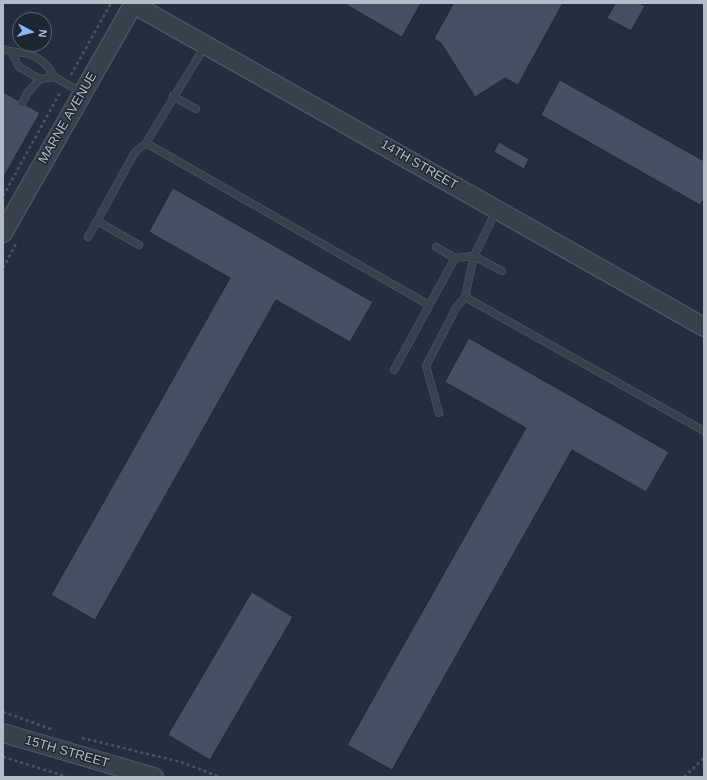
<!DOCTYPE html>
<html>
<head>
<meta charset="utf-8">
<style>
	body { margin:0 }
	#map { position:relative; width:707px; height:780px; overflow:hidden; background:#242f3e; font-family:Arial,sans-serif }
	canvas { display:block }
	.frame { position:absolute; inset:0; border:4px solid #b4bcc9; pointer-events:none }
	.north { position:absolute; left:12px; top:12px; width:40px; height:40px; box-sizing:border-box; background:#1d2633; border:1px solid #59626f; border-radius:50%; rotate:97deg; font-size:11px; font-weight:700; line-height:16px; text-align:center; color:#b4bcc9 }
	.north::after { content:''; display:block; margin:auto; width:14px; height:18px; background:#8ab4f8; clip-path:polygon(50% 0,100% 100%,50% 72%,0 100%) }
</style>
</head>
<body>
<div id="map">
<canvas width="707" height="780"></canvas>
<div class="frame"></div>
<div class="north">N</div>
</div>
<script>
const ctx = document.querySelector('canvas').getContext('2d');
ctx.lineJoin = 'round';
function paint(path, color) { ctx.fillStyle = color; ctx.fill(path, 'evenodd'); }
function trace(path, color, width, dash) { ctx.strokeStyle = color; ctx.lineWidth = width; ctx.lineCap = dash ? 'butt' : 'round'; ctx.setLineDash(dash || []); ctx.stroke(path); }
function label(font, color, halo, rows, align = 'center') {
  ctx.font = font + ' Arial,sans-serif'; ctx.lineWidth = 3; ctx.setLineDash([]); ctx.textBaseline = 'middle'; ctx.strokeStyle = halo; ctx.fillStyle = color; for (const [text, x, y, turn = 0] of rows) {
    ctx.save(); ctx.translate(x, y); ctx.rotate((+turn || 0) * Math.PI / 180); ctx.textAlign = isNaN(turn) ? turn : align; if (halo) ctx.strokeText(text, 0, 0); ctx.fillText(text, 0, 0); ctx.restore();
  }
}
const building = new Path2D(`
	M344,3H421L402,37Z
	M454,3H563L518,85L505,78L475,97L441,43L434,39Z
	M616,3H640L645,6L631,31L607,18Z
	M560,80L704,161V199L700,205L541,115Z
	M3,92L40,113L3,178Z
	M499,142L529,159L524,169L494,152Z
	M173,188L373,302L350,342L276,300L95,620L51,595L230,278L149,232Z
	M469,338L669,452L646,492L572,450L392,770L347,745L526,428L445,382Z
	M252,592L293,617L210,760L168,735Z`);
paint(building, '#455162');
trace(building, '#1f2835', 1);
const service = new Path2D(`
	M205,46L146,143L429,305
	M3,49C13,53 19,51 28,54C41,58 49,66 54,77
	M12,53L19,67L40,79L54,77L83,93
	M173,96L196,109
	M22,103L28,92L40,79
	M497,209L474,256L465,297L704,431
	M88,237L97,221
	M139,245L97,221L135,152L146,143
	M436,247L455,258L474,256L502,271
	M394,370L455,258
	M439,413L426,366L456,308L465,297`);
const tertiary = new Path2D(`
	M133,4L704,327
	M3,233L134,3
	M3,733L154,777`);
trace(service, '#565f6c', 8);
trace(tertiary, '#565f6c', 20);
trace(new Path2D(`
	M71,75L111,3
	M3,196L61,91
	M3,268L17,242
	M3,712L54,730
	M82,738L181,762L220,777
	M3,757L68,777
	M684,777L704,758`), '#44595c', 2.5, [3, 3]);
trace(service, '#38414e', 7);
trace(tertiary, '#38414e', 18);
label('13px', '#b4bcc9', '#1d2633', [
	["MARNE AVENUE",68,118,-60],
	["14TH STREET",419,165,30],
	["15TH STREET",67,752,16]
]);
</script>
</body>
</html>
